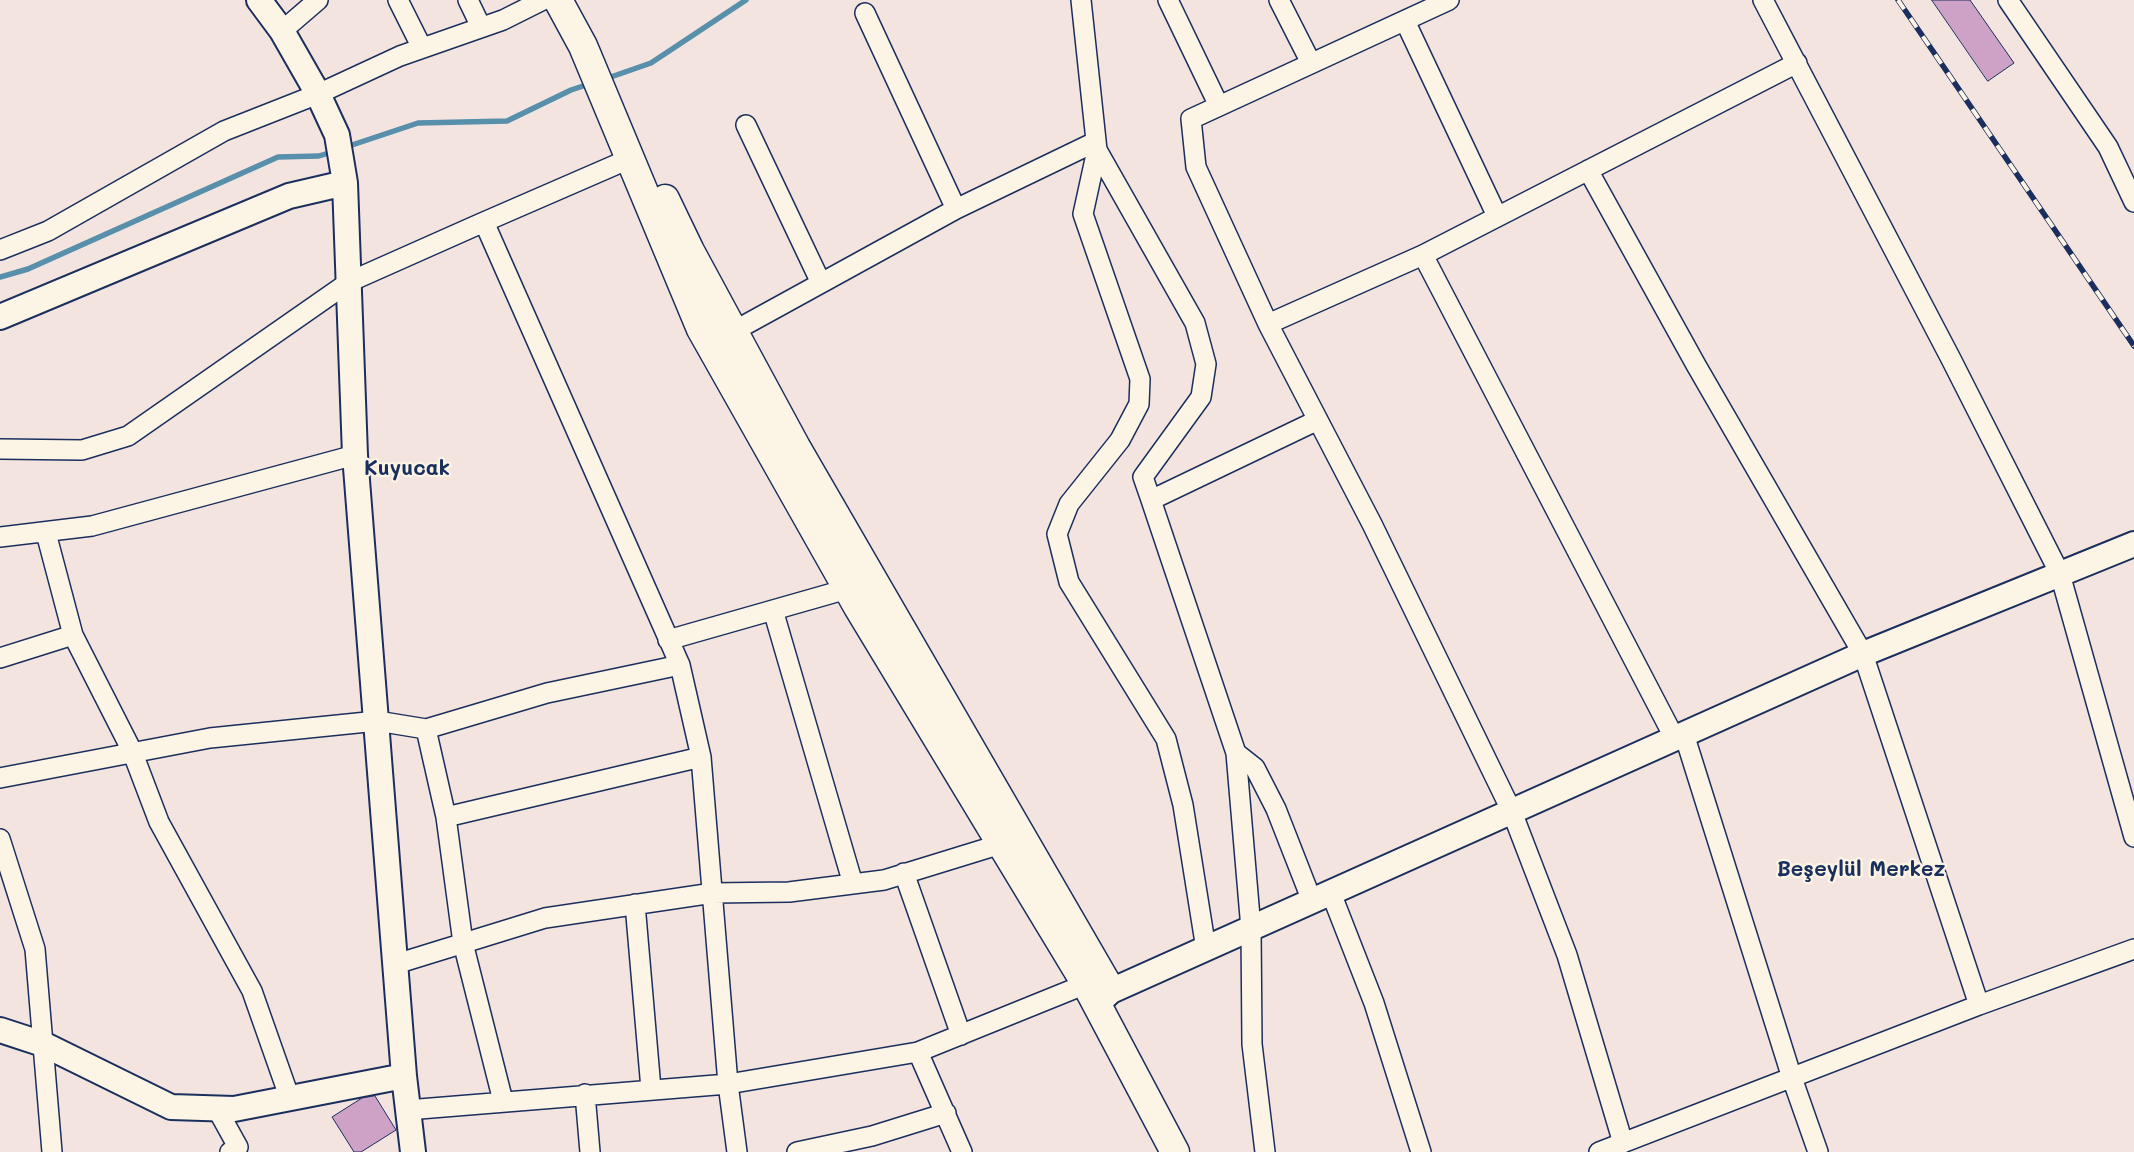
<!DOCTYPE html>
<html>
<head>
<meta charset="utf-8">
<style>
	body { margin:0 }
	canvas { display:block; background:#f3e4df }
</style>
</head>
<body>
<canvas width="2134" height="1152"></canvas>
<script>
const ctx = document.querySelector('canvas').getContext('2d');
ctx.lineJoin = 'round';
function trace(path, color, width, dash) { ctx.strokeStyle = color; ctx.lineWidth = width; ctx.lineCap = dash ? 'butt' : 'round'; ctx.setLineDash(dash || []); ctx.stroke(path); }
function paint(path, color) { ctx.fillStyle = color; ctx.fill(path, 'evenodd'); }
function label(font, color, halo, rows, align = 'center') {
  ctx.font = font + ' Mali,sans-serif'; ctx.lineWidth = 4.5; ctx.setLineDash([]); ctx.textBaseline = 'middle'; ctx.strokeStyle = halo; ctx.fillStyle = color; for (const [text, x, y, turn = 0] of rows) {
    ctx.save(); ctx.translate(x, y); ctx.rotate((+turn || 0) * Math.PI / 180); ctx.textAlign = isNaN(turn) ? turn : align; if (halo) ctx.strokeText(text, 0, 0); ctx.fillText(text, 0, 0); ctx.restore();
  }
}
trace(new Path2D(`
	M605,79L651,63L746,0
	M343,148L418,123L507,121L571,90L592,83
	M0,277L28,269L278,157L319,156L335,151`), '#5890ab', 5.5);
const building = new Path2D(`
	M1932,0H1970L2014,63L1988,81Z
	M375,1096L396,1130L361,1152H354L332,1117L362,1098Z`);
paint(building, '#cea2c6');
trace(building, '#1b2f5e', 1);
const minor = new Path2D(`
	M398,0L422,48
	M468,0L481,27
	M1081,0L1097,150L1083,214L1140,379L1139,404L1120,440L1069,504L1057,534L1069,582L1166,739L1183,805L1206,949
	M1168,0L1219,106
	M1279,0L1311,63
	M1449,0L1191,119L1196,167L1268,324L1372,524L1512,812L1567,955L1623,1143
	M1763,0L1951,359L2060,574L2134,837
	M2008,0L2108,147L2134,202
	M865,13L956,209
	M1405,21L1497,216
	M282,31L318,0
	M746,125L821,283
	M1097,150L1195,323L1206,364L1201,397L1143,477L1151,500
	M1588,170L1696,365L1863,654L1979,1005
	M484,222L629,159
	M0,250L48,231L224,131L318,94L400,56L503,20L543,0
	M1423,255L1675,739
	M1268,324L1423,255L1797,63
	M734,331L956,209L1095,142
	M0,449L82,450L128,436L349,282L484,222L680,665L701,757L728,1084L737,1152
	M46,533L73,635L132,751L159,822L252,991L290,1099
	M0,537L92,526L355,455
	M773,610L853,884
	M668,640L847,589
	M0,658L73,635
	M426,729L446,817L463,943L503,1101
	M1684,734L1792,1078L1818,1152
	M1236,753L1255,768L1276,809L1312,901
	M0,778L210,738L377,721L426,729L547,693L680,665
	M446,817L701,757
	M0,839L35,949L52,1152
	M904,873L961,1035
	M1331,893L1374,1003L1421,1152
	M635,904L651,1089
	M396,964L545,918L713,893L789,892L884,880L1001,844
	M918,1052L962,1152
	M585,1094L590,1152
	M217,1109L238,1147L230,1152
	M407,1110L728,1084L918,1052L1086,984
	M797,1152L872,1136L946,1113
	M1265,1152L1252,1044L1251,929L1236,753L1151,500L1318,420
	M1599,1152L1979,1005L2134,949`);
const tertiary = new Path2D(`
	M259,0L282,31L318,94L337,135L345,183L355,455L404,1076L413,1152
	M0,317L289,196L345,183
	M1097,1004L1111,991L1863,654L2134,544
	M0,1030L43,1044L171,1107L234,1109L404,1076`);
const secondary = new Path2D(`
	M558,0L583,46L701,329L858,607L1086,984L1175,1152
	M665,199L690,251L796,447L1110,989`);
trace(minor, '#1b2f5e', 22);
trace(tertiary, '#1b2f5e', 28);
trace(secondary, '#1b2f5e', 31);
trace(minor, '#fcf5e5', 19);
trace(tertiary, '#fcf5e5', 24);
trace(secondary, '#fcf5e5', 28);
const rail = new Path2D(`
	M1898,0L2134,346`);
trace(rail, '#1b2f5e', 5.5);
trace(rail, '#fcf5e5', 4, [11]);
label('bold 21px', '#1b2f5e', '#fcf5e5', [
	["Kuyucak",407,469],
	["Beşeylül Merkez",1861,870]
]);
</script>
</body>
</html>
